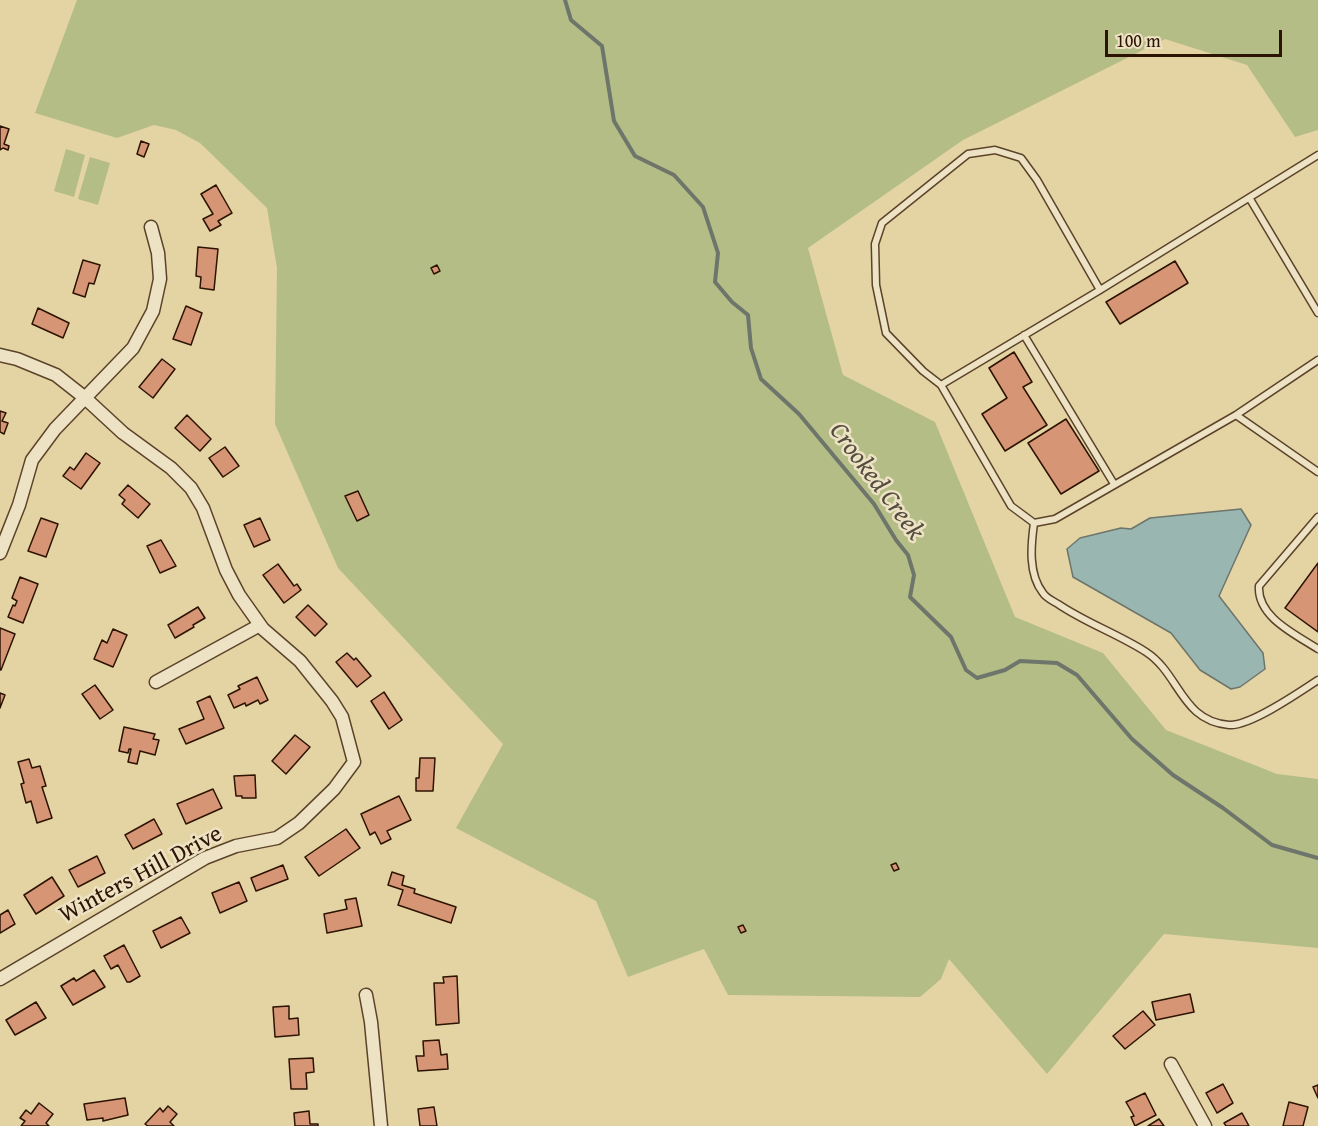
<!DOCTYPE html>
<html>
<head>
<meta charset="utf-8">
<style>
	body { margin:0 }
	#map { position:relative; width:1318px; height:1126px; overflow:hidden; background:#e4d4a4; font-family:"Gentium Book Plus",serif }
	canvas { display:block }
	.scale { position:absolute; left:1105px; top:30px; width:177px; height:27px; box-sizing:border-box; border:3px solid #2d1302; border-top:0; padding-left:8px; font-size:18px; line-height:21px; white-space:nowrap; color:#2d1302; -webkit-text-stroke:4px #ede3c4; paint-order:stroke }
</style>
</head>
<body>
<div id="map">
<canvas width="1318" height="1126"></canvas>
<div class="scale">100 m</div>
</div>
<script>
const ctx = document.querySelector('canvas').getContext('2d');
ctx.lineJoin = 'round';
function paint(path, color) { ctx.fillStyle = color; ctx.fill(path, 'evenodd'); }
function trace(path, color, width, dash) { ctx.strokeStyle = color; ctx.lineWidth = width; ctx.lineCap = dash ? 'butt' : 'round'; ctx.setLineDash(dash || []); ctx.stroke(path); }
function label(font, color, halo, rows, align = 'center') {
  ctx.font = font + ' "Gentium Book Plus",serif'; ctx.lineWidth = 5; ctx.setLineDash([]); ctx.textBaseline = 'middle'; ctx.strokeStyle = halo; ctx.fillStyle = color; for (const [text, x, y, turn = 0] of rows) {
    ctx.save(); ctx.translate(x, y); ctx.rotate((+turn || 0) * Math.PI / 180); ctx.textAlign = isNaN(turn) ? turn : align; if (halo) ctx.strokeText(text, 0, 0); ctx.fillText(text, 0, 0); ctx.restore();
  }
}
paint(new Path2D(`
	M77,0H1318V130L1295,137L1247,65L1165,39L963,140L808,248L843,375L935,422L1015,617L1103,653L1166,730L1277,774L1318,779V948L1164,934L1047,1074L949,959L941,979L920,997L728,995L704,949L628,977L596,901L456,828L503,744L338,568L275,424L277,268L267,208L200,143L176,130L154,125L117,138L35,113Z
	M66,149L85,155L74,197L54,191Z
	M90,157L110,163L98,205L78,199Z`), '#b4bd86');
const water = new Path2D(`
	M1241,509L1251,525L1219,596L1263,653L1265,669L1240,687L1231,689L1200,670L1171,633L1073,577L1067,549L1080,538L1121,528L1131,529L1150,518Z`);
paint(water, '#99b6b1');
trace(water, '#6e756b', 1.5);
trace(new Path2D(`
	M565,0L571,20L602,46L614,121L635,156L674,175L703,207L718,253L715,282L732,302L748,315L751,348L761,379L799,414L874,504L896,540L908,555L914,575L910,597L951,637L966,670L977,678L1005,670L1020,661L1057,663L1077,675L1132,739L1173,775L1223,808L1272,845L1318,858`), '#6e756b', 4);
const building = new Path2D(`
	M0,126L9,129L4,144L9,146L8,150L3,148L0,150Z
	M141,141L149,144L144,157L137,154Z
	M216,185L232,213L218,221L221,225L210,231L203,219L213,214L201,194Z
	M198,247L218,249L214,290L200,288L201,277L196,276Z
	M83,260L100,265L94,284L89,283L85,297L73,293Z
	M1175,261L1188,283L1120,324L1106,302Z
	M437,265L440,271L434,274L431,268Z
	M186,306L202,313L191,345L173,339Z
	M38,308L69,323L63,338L32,324Z
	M1014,352L1032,382L1023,387L1047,425L1005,451L982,414L1007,398L989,368Z
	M162,359L175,369L153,398L139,387Z
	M0,411L6,413L2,421L8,423L4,434L0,432Z
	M187,415L211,439L200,451L175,428Z
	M1066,419L1099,471L1061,494L1028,443Z
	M225,447L239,466L223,477L209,458Z
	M86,453L100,463L81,489L63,476L70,467L74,470Z
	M128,485L150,504L138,518L122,504L125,500L119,495Z
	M358,491L369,515L357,521L345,496Z
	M41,518L58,524L46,557L28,551Z
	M260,518L270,540L254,547L244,525Z
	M161,540L176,566L160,573L147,546Z
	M1318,563V632L1285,608Z
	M278,564L294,586L297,584L301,590L284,603L263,575Z
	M20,577L38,584L23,623L8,617L13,605L15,606L17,601L12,598Z
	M308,605L327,624L315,636L296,617Z
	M198,607L205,618L193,625L194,627L175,638L168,625Z
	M0,628L15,634L1,670H0Z
	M113,629L127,635L113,667L94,659L102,640L107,643Z
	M347,653L354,660L356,658L371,676L357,687L336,662Z
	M257,677L268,700L260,704L258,700L246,706L245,703L234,708L228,695L240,689L238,686Z
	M95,685L113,710L100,719L82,694Z
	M384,692L402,720L389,729L371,701Z
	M0,693L5,695L0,708Z
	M210,696L224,728L186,744L179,729L204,719L197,702Z
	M124,727L155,734L153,739L159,740L155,755L140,751L137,764L128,762L131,749H129L128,753L119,751Z
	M295,735L310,747L286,774L272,761Z
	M420,758H435L433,791H416V778H419Z
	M29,759L32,768L40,766L46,786L42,787L52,818L37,823L31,801L26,803L21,784L24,783L18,762Z
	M255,775L256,798H242V796H236L234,776Z
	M213,789L222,808L186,824L177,804Z
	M399,796L411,820L387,831L391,839L381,844L375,832L370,835L361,814Z
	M154,819L162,834L133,849L125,835Z
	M346,829L360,848L319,876L305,857Z
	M97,856L105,873L78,887L69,870Z
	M896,863L899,869L894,871L891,865Z
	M283,865L288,879L256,891L251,878Z
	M392,872L404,876L402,885L415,889L414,893L456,907L451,923L398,905L403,890L388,885Z
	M52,877L64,896L36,914L24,895Z
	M239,882L247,901L220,913L212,893Z
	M356,898L362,926L327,933L324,914L347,909L345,900Z
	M8,910L15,924L0,933V915Z
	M181,917L190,933L161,948L153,931Z
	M743,925L746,931L741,933L738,927Z
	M124,945L140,976L130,982H127L118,965L111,969L104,956Z
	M94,970L105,987L73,1005L61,986L74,978L76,981Z
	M457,976L459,1023L436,1025L434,983H444L443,977Z
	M1190,994L1194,1012L1156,1020L1152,1002Z
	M36,1002L46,1018L15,1035L6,1020Z
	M289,1006V1019L298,1018L299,1035L275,1037L273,1007Z
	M1143,1011L1155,1025L1125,1049L1113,1036Z
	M439,1040L441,1055L447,1054L448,1069L418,1071L416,1056H424L423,1041Z
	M313,1058L314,1072L306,1073L307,1089H291L289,1059Z
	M1223,1084L1233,1103L1217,1113L1206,1093Z
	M1318,1085V1098L1313,1087Z
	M1145,1093L1156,1115L1135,1126L1131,1117L1134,1116L1126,1102Z
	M125,1098L128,1115L103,1121V1118L87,1120L84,1104Z
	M1289,1102L1308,1107L1303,1126H1283Z
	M39,1103L53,1114L46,1123L49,1126H21L25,1121L20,1118L26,1110L31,1114Z
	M168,1106L177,1114L170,1122L174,1126H148L145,1124L160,1108L163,1112Z
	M434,1107L437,1126H420L418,1109Z
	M309,1111L310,1124H318V1126H295L294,1113Z
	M1242,1113L1249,1126H1226L1224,1123Z
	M1159,1119L1164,1126H1148Z`);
paint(building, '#d69574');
trace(building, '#2d1302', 1.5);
const lane = new Path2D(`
	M1250,199L1318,313
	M1100,290L1037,180L1021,158L995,150L968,154L882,223L875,244L876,285L886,333L923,371L941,385L1011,506L1034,523L1055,519L1236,415L1318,472
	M1024,335L1114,484
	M941,385L1100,290L1318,155
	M1236,415L1318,360
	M1318,517L1259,586C1257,617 1295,634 1318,649
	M1034,523C1031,545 1028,574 1043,593C1046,598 1053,601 1058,604C1086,623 1118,634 1146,652C1180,674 1181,721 1229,725C1249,727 1300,692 1318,680`);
const street = new Path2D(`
	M0,355L17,359L56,375L84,397L123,433L171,468L191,488L203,508L226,570L239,595L263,629L300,661L332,701L342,717L354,762L334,789L299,823L277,838L236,846L205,858L0,979
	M0,553L19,505L32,460L55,429L133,348L153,311L160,279L158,253L151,227
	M156,682L260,625
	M366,995L371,1022L381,1126
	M1171,1064L1205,1126`);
trace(lane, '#5b432a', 9);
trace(street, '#5b432a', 15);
trace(lane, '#ede3c4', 6);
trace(street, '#ede3c4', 12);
label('24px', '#2d1302', '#ede3c4', [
	["Winters Hill Drive",141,875,-28]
]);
label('italic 26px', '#534c3f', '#ede3c4', [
	["Crooked Creek",876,482,53]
]);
</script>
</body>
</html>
